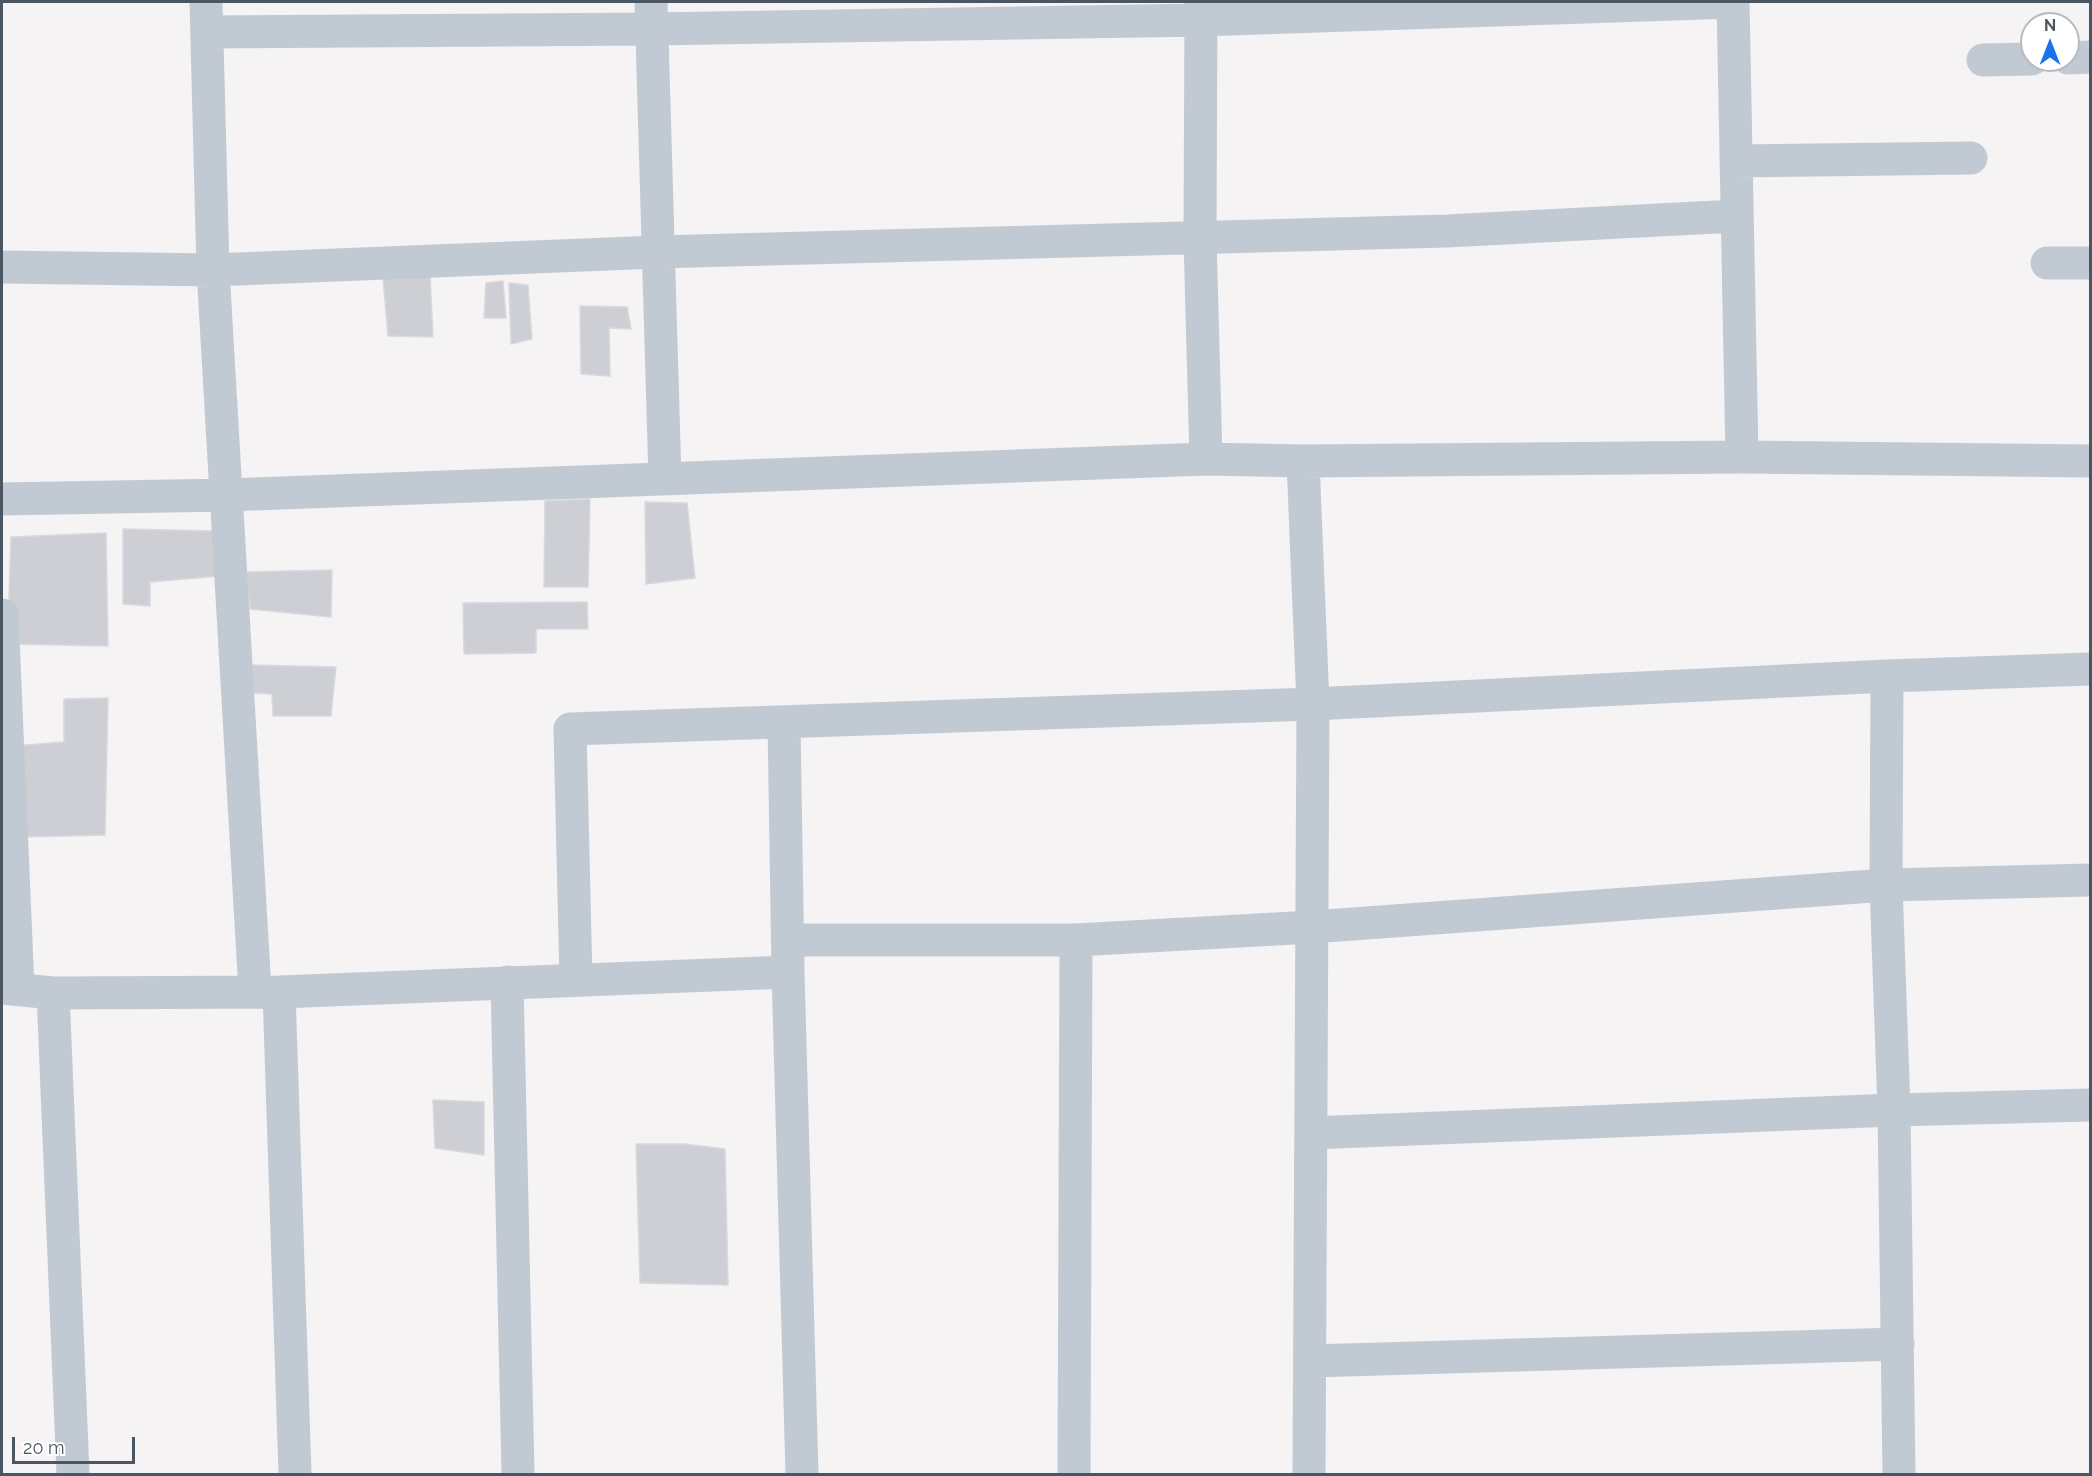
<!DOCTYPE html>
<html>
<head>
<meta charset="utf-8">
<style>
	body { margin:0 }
	#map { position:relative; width:2092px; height:1476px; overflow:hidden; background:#f5f3f3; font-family:Raleway,sans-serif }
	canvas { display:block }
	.frame { position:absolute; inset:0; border:3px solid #4a5661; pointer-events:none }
	.north { position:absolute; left:2020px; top:12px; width:60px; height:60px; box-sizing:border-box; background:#fff; border:2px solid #b7bbc0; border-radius:50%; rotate:0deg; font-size:16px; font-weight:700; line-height:24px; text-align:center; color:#4a5661 }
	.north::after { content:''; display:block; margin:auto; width:21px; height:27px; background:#1a73e8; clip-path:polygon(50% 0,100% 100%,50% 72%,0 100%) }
	.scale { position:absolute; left:12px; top:1437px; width:123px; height:27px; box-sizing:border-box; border:3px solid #4a5661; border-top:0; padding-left:8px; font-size:18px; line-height:21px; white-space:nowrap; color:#4a5661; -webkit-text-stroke:4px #fff; paint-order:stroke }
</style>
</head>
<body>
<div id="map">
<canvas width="2092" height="1476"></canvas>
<div class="frame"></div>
<div class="north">N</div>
<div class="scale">20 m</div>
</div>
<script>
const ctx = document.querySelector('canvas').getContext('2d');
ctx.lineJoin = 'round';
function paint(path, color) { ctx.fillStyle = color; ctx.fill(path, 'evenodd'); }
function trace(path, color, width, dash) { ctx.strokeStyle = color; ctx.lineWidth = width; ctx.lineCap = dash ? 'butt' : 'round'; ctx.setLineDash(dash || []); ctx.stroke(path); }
const building = new Path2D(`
	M430,276L433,337L388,336L383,278Z
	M503,281L506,318H484L486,283Z
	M509,283L528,285L532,339L511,344Z
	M580,306L627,307L631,329L609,328L610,376L581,374Z
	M590,499L588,587H544L545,501Z
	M645,502L687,503L695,578L646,584Z
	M123,529L214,531L219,576L150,582V606L123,604Z
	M106,533L108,646L12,644L9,597L11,537Z
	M332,570L331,617L250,609L246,572Z
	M587,602L588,629H536V653L464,654L463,603Z
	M250,665L336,667L331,716H273L272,694L250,693Z
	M108,698L105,835L21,837L14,746L64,742V699Z
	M433,1100L484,1102V1155L435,1148Z
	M636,1144H684L725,1149L728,1285L640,1283Z`);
paint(building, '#cdcfd5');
trace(building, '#d7d9de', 1.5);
trace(new Path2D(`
	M206,2L213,270L255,991
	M651,2L665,479
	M1201,2L1200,238L1206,459
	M1733,2L1742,457
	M207,32L651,29L1201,20L1733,2
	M2068,58L2090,57
	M1983,60L2032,59
	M1736,161L1971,158
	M2047,263H2090
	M2,267L213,270L657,252L1447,231L1736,216
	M1303,461L1313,704L1309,1474
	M2,499L226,495L1206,459L1303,461L1742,457L2090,461
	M2,615L18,988
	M1887,676L1886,885L1894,1110L1899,1474
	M784,723L788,972L802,1474
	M788,940H1076L1312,927L1886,885L2090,880
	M576,980L570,729L1313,704L1887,676L2090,669
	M507,982L518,1474
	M2,988L53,993L279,992L788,972
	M279,992L295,1474
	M53,993L73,1474
	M1311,1133L1894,1110L2090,1105
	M1310,1361L1898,1344
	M1074,1474L1076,940`), '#c1cad2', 33);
</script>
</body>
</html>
